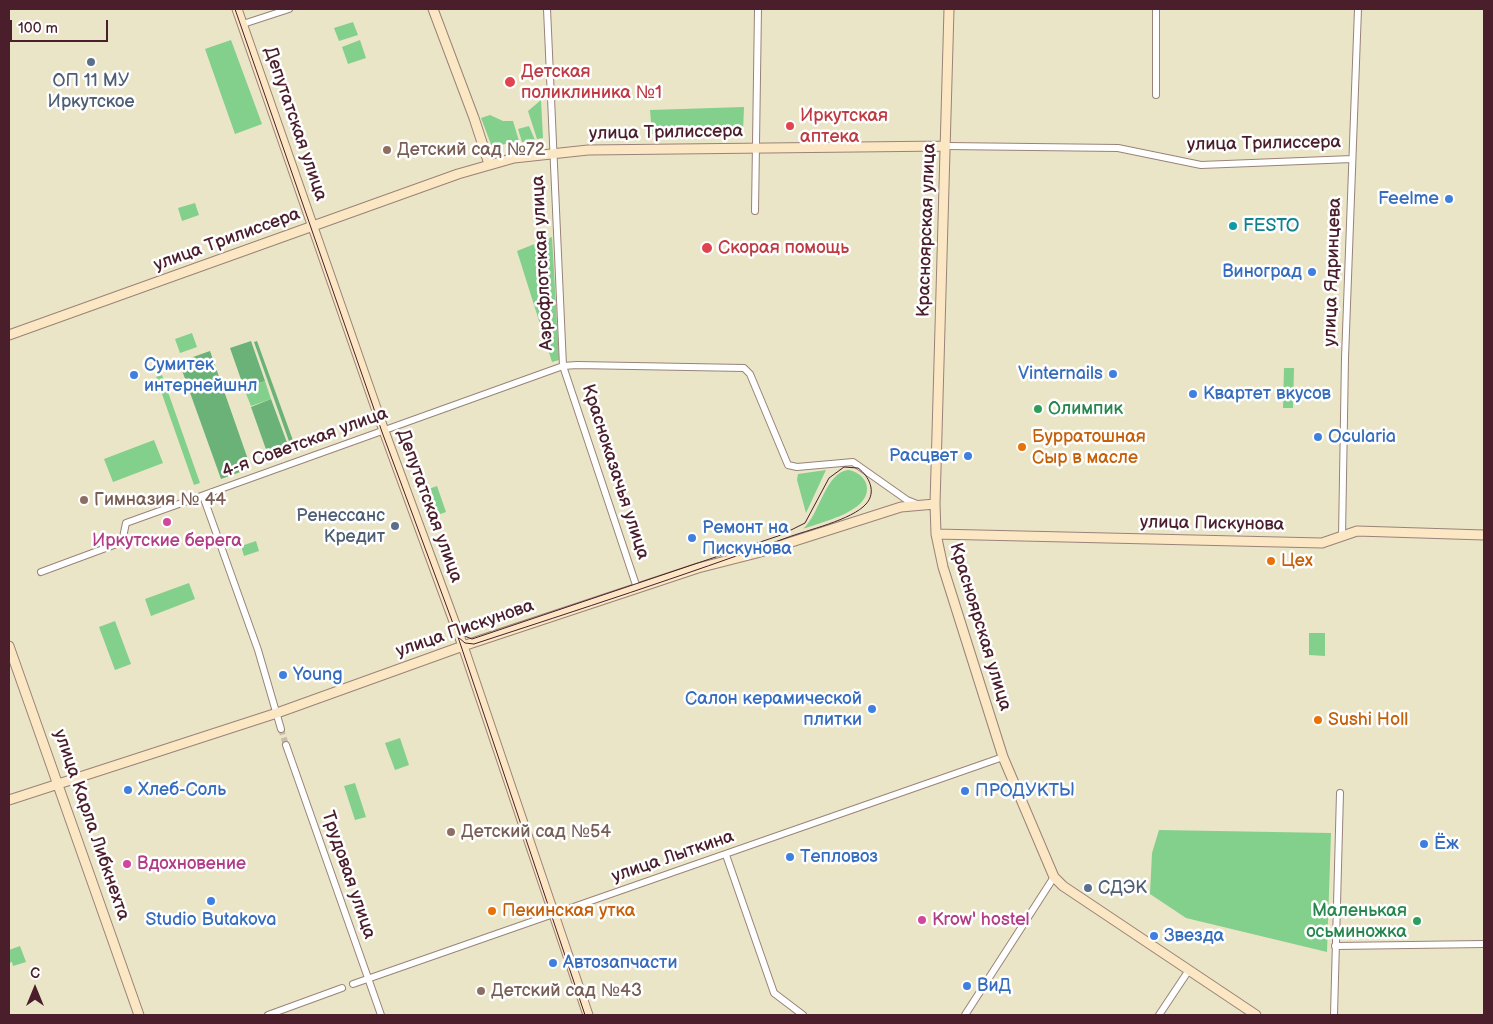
<!DOCTYPE html>
<html>
<head>
<meta charset="utf-8">
<style>
	body { margin:0 }
	#map { position:relative; width:1493px; height:1024px; overflow:hidden; background:#eae5c7; font-family:"Balsamiq Sans",sans-serif }
	canvas { display:block }
	.frame { position:absolute; inset:0; border:10px solid #4a1f2b; pointer-events:none }
	.north { position:absolute; left:10px; top:964px; width:50px; height:50px; -webkit-text-stroke:4px #fff; paint-order:stroke; rotate:0deg; font-size:14px; font-weight:700; line-height:20px; text-align:center; color:#4a1f2b }
	.north::after { content:''; display:block; margin:auto; width:18px; height:22px; background:#4a1f2b; clip-path:polygon(50% 0,100% 100%,50% 72%,0 100%) }
	.scale { position:absolute; left:10px; top:20px; width:98px; height:22px; box-sizing:border-box; border:2px solid #4a1f2b; border-top:0; padding-left:6px; font-size:15px; line-height:18px; white-space:nowrap; color:#4a1f2b; -webkit-text-stroke:4px #fff; paint-order:stroke }
</style>
</head>
<body>
<div id="map">
<canvas width="1493" height="1024"></canvas>
<div class="frame"></div>
<div class="north">С</div>
<div class="scale">100 m</div>
</div>
<script>
const ctx = document.querySelector('canvas').getContext('2d');
ctx.lineJoin = 'round';
function paint(path, color) { ctx.fillStyle = color; ctx.fill(path, 'evenodd'); }
function trace(path, color, width, dash) { ctx.strokeStyle = color; ctx.lineWidth = width; ctx.lineCap = dash ? 'butt' : 'round'; ctx.setLineDash(dash || []); ctx.stroke(path); }
function label(font, color, halo, rows, align = 'center') {
  ctx.font = font + ' "Balsamiq Sans",sans-serif'; ctx.lineWidth = 5; ctx.setLineDash([]); ctx.textBaseline = 'middle'; ctx.strokeStyle = halo; ctx.fillStyle = color; for (const [text, x, y, turn = 0] of rows) {
    ctx.save(); ctx.translate(x, y); ctx.rotate((+turn || 0) * Math.PI / 180); ctx.textAlign = isNaN(turn) ? turn : align; if (halo) ctx.strokeText(text, 0, 0); ctx.fillText(text, 0, 0); ctx.restore();
  }
}
paint(new Path2D(`
	M353,22L358,35L339,41L334,28Z
	M231,40L262,124L235,134L205,49Z
	M360,40L366,58L348,64L342,47Z
	M541,100L543,138L537,139L528,111Z
	M744,107L743,132L652,134L650,110Z
	M490,115L503,121H513L519,141L492,147L481,118Z
	M529,126L535,140L522,142L518,129Z
	M195,203L199,215L182,221L178,208Z
	M552,237L559,360L552,362L517,251Z
	M192,333L197,347L180,353L175,339Z
	M1284,368H1294L1293,408H1283Z
	M162,375L200,483L194,485L156,377Z
	M265,381L271,399L251,406L244,389Z
	M154,440L163,463L113,482L104,459Z
	M826,470L806,513L797,480L798,474Z
	M848,470C856,471 863,476 866,483C875,511 821,522 803,529C820,514 825,473 848,470Z
	M437,486L446,512L435,516L426,490Z
	M256,541L259,551L244,556L241,546Z
	M189,583L195,599L151,616L145,599Z
	M115,621L131,664L115,670L99,627Z
	M1309,633H1325V656L1309,655Z
	M400,738L409,765L395,770L385,743Z
	M355,783L366,817L355,820L344,786Z
	M1159,830L1331,833L1327,952L1186,918L1150,894L1152,853Z
	M20,946L26,962L13,966L12,962L9,963V950Z`), '#83cf8c');
paint(new Path2D(`
	M251,341L265,381L244,388L230,348Z
	M257,341L295,446L291,447L254,342Z
	M210,351L251,468L221,479L179,362Z
	M271,399L289,448L268,455L251,407Z`), '#6ab278');
trace(new Path2D(`
	M281,729L286,745`), '#cabda8', 6, [6, 3]);
const street = new Path2D(`
	M547,9L563,366L637,588
	M1156,9V95
	M243,24L289,9
	M946,146L1118,148L1201,165L1352,159
	M755,211L758,9
	M203,496L258,650L281,729
	M1342,537L1345,358L1358,9
	M41,572L122,542L126,523L563,366L577,365L744,368L750,374L788,465L797,467L853,462L907,500L917,504
	M286,745L381,1015
	M726,855L774,993L803,1015
	M1335,946L1484,944
	M353,984L1003,757
	M268,1015L342,988
	M965,1015L1054,877
	M1159,1015L1189,970
	M1334,1015L1340,793`);
const secondary = new Path2D(`
	M237,9L384,431L463,646L588,1015
	M433,9L474,118L489,164
	M949,9L935,504L936,534L943,567L1003,757L1054,877L1063,886L1256,1015
	M9,335L458,174L514,158L588,150L946,146
	M936,534L1322,543L1357,531L1484,535
	M9,646L139,1015
	M9,800L277,713L463,646L698,568L757,553L901,507L935,504`);
trace(street, '#9a8279', 8);
trace(secondary, '#9a8279', 11);
trace(street, '#fff', 6);
trace(secondary, '#fbe7c3', 9);
trace(new Path2D(`
	M235,9L382,432L458,637L585,1015
	M458,637L465,643L474,644C578,610 683,576 786,538C807,530 852,520 866,504C877,492 869,476 858,468L844,467L829,478L805,523L781,535L472,639L462,635`), '#4a1f2b', 1);
for (const [x, y, r, color] of [
	[91,62,5,"#5c6f8a"],
	[510,82,6,"#e0444e"],
	[790,126,5,"#e0444e"],
	[387,150,5,"#8d6e63"],
	[1449,199,5,"#3f7fe0"],
	[1233,226,5,"#0f9aa8"],
	[707,248,6,"#e0444e"],
	[1312,272,5,"#3f7fe0"],
	[1113,374,5,"#3f7fe0"],
	[134,375,5,"#3f7fe0"],
	[1193,394,5,"#3f7fe0"],
	[1038,409,5,"#2e9e5b"],
	[1318,437,5,"#3f7fe0"],
	[1022,447,5,"#e8710a"],
	[968,456,5,"#3f7fe0"],
	[84,500,5,"#8d6e63"],
	[167,522,5,"#d1479c"],
	[395,526,5,"#5c6f8a"],
	[692,538,5,"#3f7fe0"],
	[1271,561,5,"#e8710a"],
	[283,675,5,"#3f7fe0"],
	[872,709,5,"#3f7fe0"],
	[1318,720,5,"#e8710a"],
	[128,790,5,"#3f7fe0"],
	[965,791,5,"#3f7fe0"],
	[451,832,5,"#8d6e63"],
	[1424,844,5,"#3f7fe0"],
	[790,857,5,"#3f7fe0"],
	[127,864,5,"#d1479c"],
	[1088,888,5,"#5c6f8a"],
	[211,901,5,"#3f7fe0"],
	[492,911,5,"#e8710a"],
	[922,920,5,"#d1479c"],
	[1417,921,5,"#2e9e5b"],
	[1154,936,5,"#3f7fe0"],
	[553,963,5,"#3f7fe0"],
	[967,986,5,"#3f7fe0"],
	[481,991,5,"#8d6e63"]
]) { const dot = new Path2D(); dot.arc(x, y, r, 0, 2 * Math.PI); ctx.fillStyle = color; ctx.fill(dot); trace(dot, '#fff', 2); }
label('18px', '#be3a42', '#fff', [
	["Детская",521,72],
	["поликлиника №1",521,93],
	["Иркутская",800,116],
	["аптека",800,137],
	["Скорая помощь",718,248]
], 'left');
label('18px', '#4e5e75', '#fff', [
	["ОП 11 МУ",91,81],
	["Иркутское",91,102],
	["Ренессанс",385,516,"right"],
	["Кредит",385,537,"right"],
	["СДЭК",1098,888,"left"]
]);
label('18px', '#4a1f2b', '#fff', [
	["Депутатская улица",295,124,71],
	["улица Трилиссера",666,133,-1],
	["улица Трилиссера",1264,144,-1],
	["Красноярская улица",927,230,-88],
	["улица Трилиссера",227,240,-20],
	["Аэрофлотская улица",543,263,-93],
	["улица Ядринцева",1333,272,-88],
	["4-я Советская улица",305,443,-20],
	["Красноказачья улица",615,472,72],
	["Депутатская улица",429,506,70],
	["улица Пискунова",1212,524,1],
	["Красноярская улица",980,627,73],
	["улица Пискунова",465,629,-19],
	["улица Карла Либкнехта",91,825,71],
	["улица Лыткина",673,857,-19],
	["Трудовая улица",348,875,71]
]);
label('18px', '#785e54', '#fff', [
	["Детский сад №72",397,150],
	["Гимназия № 44",94,500],
	["Детский сад №54",461,832],
	["Детский сад №43",491,991]
], 'left');
label('18px', '#366cbe', '#fff', [
	["Feelme",1439,199,"right"],
	["Виноград",1302,272,"right"],
	["Сумитек",144,365],
	["интернейшнл",144,386],
	["Vinternails",1103,374,"right"],
	["Квартет вкусов",1203,394],
	["Ocularia",1328,437],
	["Расцвет",958,456,"right"],
	["Ремонт на",702,528],
	["Пискунова",702,549],
	["Young",293,675],
	["Салон керамической",862,699,"right"],
	["плитки",862,720,"right"],
	["Хлеб-Соль",138,790],
	["ПРОДУКТЫ",975,791],
	["Ёж",1434,844],
	["Тепловоз",800,857],
	["Studio Butakova",211,920,"center"],
	["Звезда",1164,936],
	["Автозапчасти",563,963],
	["ВиД",977,986]
], 'left');
label('18px', '#0d838f', '#fff', [
	["FESTO",1243,226]
], 'left');
label('18px', '#27864d', '#fff', [
	["Олимпик",1048,409],
	["Маленькая",1407,911,"right"],
	["осьминожка",1407,932,"right"]
], 'left');
label('18px', '#c56008', '#fff', [
	["Бурратошная",1032,437],
	["Сыр в масле",1032,458],
	["Цех",1281,561],
	["Sushi Holl",1328,720],
	["Пекинская утка",502,911]
], 'left');
label('18px', '#b23c85', '#fff', [
	["Иркутские берега",167,541,"center"],
	["Вдохновение",137,864],
	["Krow' hostel",932,920]
], 'left');
</script>
</body>
</html>
